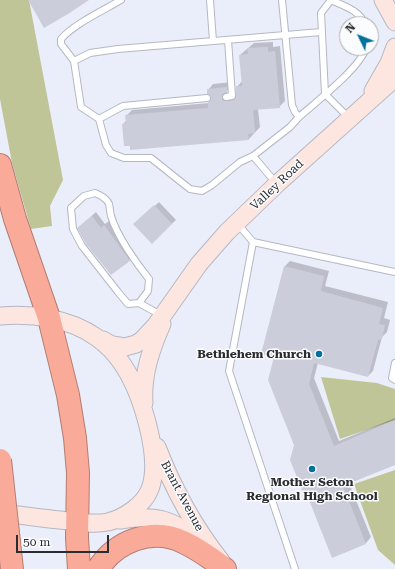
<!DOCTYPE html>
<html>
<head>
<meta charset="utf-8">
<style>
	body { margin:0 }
	#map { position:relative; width:395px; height:569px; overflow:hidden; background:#eaeefa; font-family:"Roboto Serif",serif }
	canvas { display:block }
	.north { position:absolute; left:339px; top:16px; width:40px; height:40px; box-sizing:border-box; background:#fbfcfe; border:1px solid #a8a9ac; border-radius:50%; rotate:313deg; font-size:11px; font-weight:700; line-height:16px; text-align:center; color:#2b2c30 }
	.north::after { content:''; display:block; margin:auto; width:14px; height:18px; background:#02709c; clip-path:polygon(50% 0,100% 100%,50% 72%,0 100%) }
	.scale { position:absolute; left:16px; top:535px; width:93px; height:18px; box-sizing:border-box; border:2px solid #2b2c30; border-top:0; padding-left:5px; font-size:12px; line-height:14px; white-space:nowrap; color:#2b2c30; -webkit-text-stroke:3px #fbfcfe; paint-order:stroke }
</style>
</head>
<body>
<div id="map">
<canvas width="395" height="569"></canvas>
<div class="north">N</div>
<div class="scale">50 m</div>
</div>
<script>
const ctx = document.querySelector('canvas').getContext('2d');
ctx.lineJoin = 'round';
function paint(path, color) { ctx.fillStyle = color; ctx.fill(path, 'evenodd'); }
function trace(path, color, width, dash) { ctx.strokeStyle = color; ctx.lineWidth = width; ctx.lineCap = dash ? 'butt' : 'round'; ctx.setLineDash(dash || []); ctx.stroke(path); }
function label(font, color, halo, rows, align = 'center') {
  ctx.font = font + ' "Roboto Serif",serif'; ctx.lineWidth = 3; ctx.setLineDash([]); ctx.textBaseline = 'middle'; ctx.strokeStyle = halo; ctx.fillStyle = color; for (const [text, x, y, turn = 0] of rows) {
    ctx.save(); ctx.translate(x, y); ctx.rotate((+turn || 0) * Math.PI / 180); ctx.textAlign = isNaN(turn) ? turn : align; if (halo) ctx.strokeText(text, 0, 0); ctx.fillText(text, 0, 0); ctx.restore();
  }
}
paint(new Path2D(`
	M0,0H29L63,180L50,206L52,226L31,229L12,163L0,99Z
	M321,377L377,383L395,389V420L340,439Z
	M395,470V565L378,550L354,484Z`), '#c0c597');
paint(new Path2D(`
	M273,42V47L280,46L285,101L279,107L258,109L260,127L249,139L130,145L123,124L127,120L126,116L132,110L209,103L213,98L208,90L213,84L232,82V86L227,91V94L232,97L237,96V87L242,81L240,55L254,43Z
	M159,202L176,220L152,242L135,224Z
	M96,212L105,224L109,221L133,256L129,260L87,243L79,227Z
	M290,261L329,271L325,286L388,302L384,318L390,320L387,332L382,337L373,371L368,376L318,363L314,378L339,441L395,418V464L349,483L371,537L366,543L332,556L295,445L275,356L285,266Z`), '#0003');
paint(new Path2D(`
	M28,0H89L68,14L44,28Z
	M268,47V52L275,51L280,108L253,110L255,133L248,134L249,140L130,150V146H124L122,124L126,123L125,115L208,108V102L211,98L210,95L207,94V89L227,87V92L222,95V100L226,101L234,100L236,96V86H242L239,55L248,54L247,48Z
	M154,205L172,224L152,244L133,224Z
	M92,216L101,228L104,225L130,261L111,275L86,244L77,228Z
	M284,266L324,276L321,291L383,308L379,324L385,325L382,339L378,340L368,377L314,363L309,384L334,446L395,420V465L343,486L366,544L332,558L309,500H306L290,460L294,445L268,380L274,357L261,354Z`), '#cbceda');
const lane = new Path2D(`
	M210,0L213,41
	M331,0L321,13L325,94L348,117
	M331,0C344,6 359,10 365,24
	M74,61L61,44V39C74,24 104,10 121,0
	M226,97L232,96L228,40
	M299,117C316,102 360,68 366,48
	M99,119L123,106L207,98
	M253,156L290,127L299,117L295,112L292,105L282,0
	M276,183L253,156L240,162L212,185L202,191L190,189L151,158H124L111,153L106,145L99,119L81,107L74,61L90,53L118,49L321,32
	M237,223L253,242L229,371L295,569
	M253,242L395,272
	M139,303L128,304L118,292L82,246L73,229L71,208L84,196L95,193C100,195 107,199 109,204C110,208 110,212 111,216C117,236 136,263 149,279L148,291L139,303L161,315
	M395,363L392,378L395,380`);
const secondary = new Path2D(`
	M383,0L395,22
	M373,91L389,63L395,47
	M0,316C32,313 69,318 96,337C106,344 116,354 123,365C141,392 162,457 150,489C144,505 124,518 108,522C93,525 76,522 60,520C40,518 20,515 0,513
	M103,340L112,345L125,347L136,344L142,340L156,325L199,264L227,232L277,184L395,78
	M144,403C142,375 151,349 162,324
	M157,447C173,488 194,527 221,561
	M120,520C157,514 175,519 202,545`);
const highway = new Path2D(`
	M0,165L15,219L49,318L68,395L75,438L78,473L77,538L79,569
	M9,542L12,569
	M98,569C116,541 152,527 183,542C198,549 212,559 225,569`);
trace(lane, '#b5b8c3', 8);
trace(secondary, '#b5b8c3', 19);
trace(highway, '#b17e74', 24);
trace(lane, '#fff', 6);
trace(secondary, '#fde6e0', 17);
trace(highway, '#f9aa98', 22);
const highwayBridge = new Path2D(`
	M0,460L9,542`);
trace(highwayBridge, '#b17e74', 24, []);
trace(highwayBridge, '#f9aa98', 22);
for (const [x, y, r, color] of [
	[319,354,4,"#02709c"],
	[312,469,4,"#02709c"]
]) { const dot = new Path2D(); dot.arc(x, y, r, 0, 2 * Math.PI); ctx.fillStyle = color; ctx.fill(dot); trace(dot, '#fbfcfe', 1.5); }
label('12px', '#2b2c30', '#fbfcfe', [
	["Valley Road",277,185,-43],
	["Brant Avenue",182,496,62]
]);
label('bold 12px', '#2b2c30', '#fbfcfe', [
	["Bethlehem Church",311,354],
	["Mother Seton",312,482,"center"],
	["Regional High School",312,496,"center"]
], 'right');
</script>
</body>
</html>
